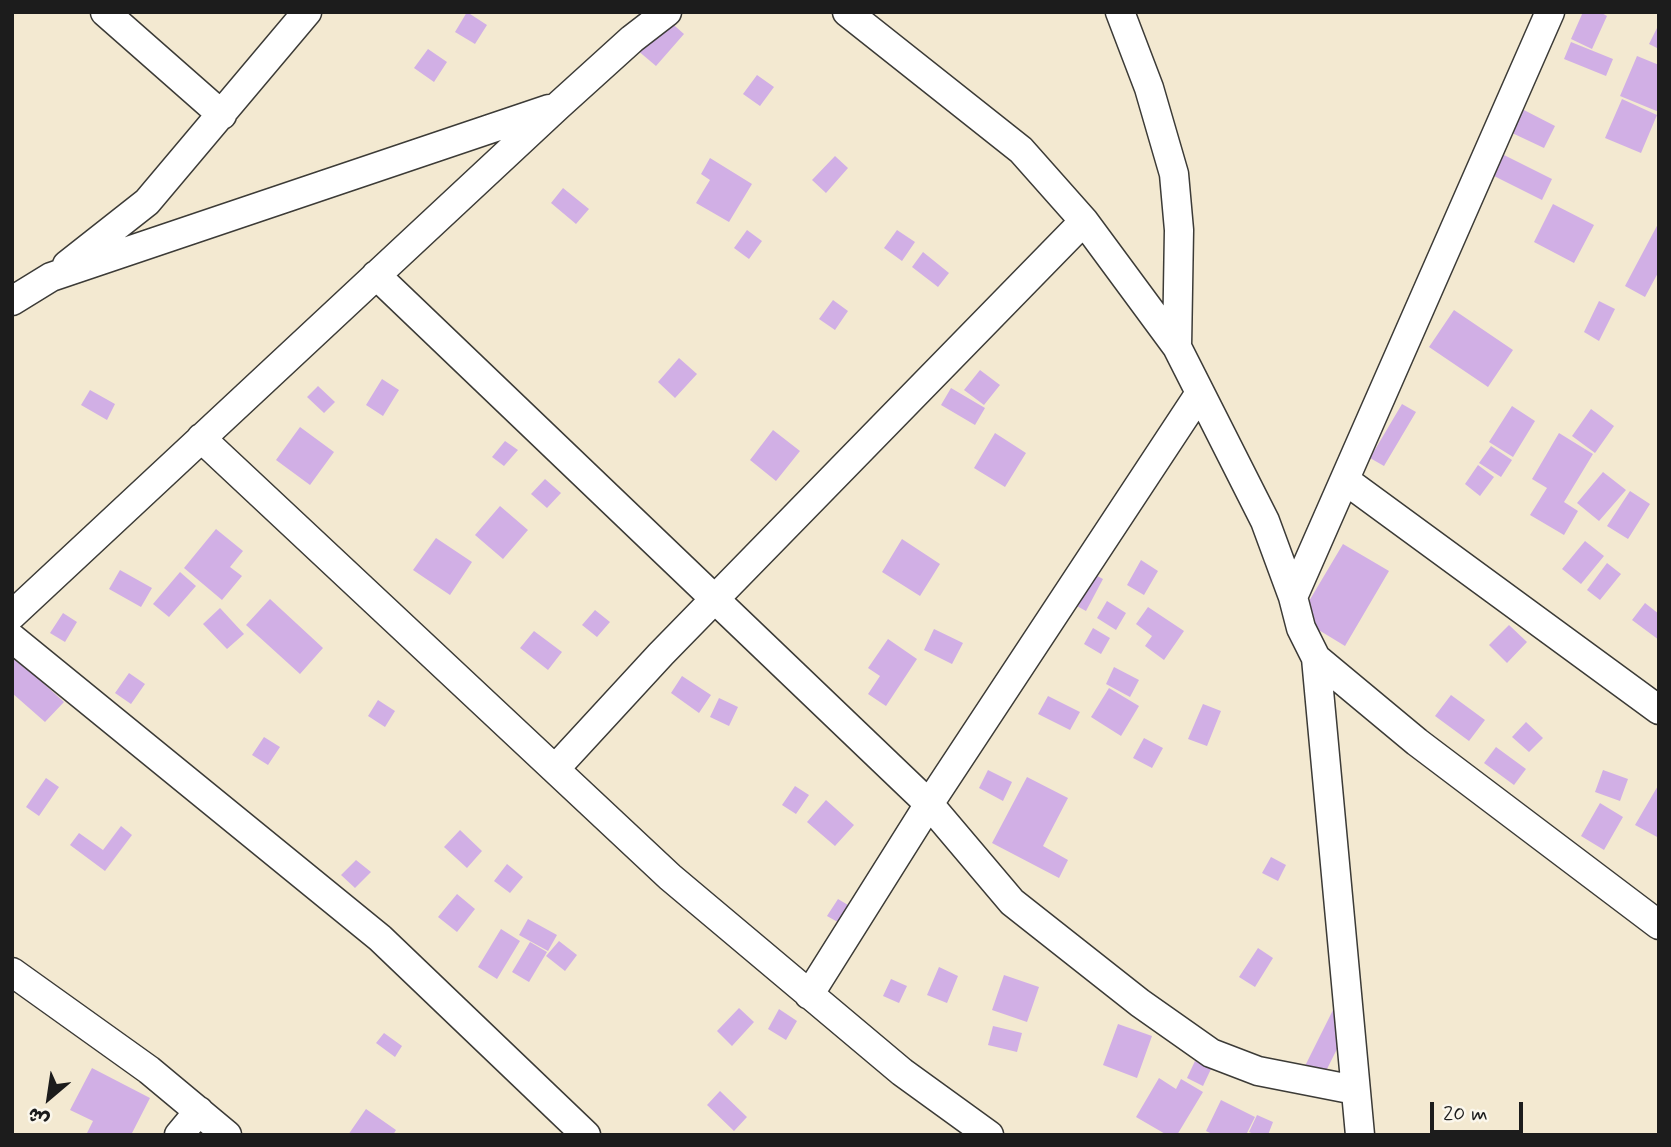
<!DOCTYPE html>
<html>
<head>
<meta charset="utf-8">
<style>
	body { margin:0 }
	#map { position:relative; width:1671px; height:1147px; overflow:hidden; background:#f3e9d1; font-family:Mynerve,"Playpen Sans Arabic",sans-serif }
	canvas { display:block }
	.frame { position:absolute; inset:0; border:14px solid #1c1c1c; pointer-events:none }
	.north { position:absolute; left:14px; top:1063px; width:70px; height:70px; -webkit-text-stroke:5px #fbf7ec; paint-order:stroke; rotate:209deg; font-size:19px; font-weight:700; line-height:28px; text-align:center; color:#1c1c1c }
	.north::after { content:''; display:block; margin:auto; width:24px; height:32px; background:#1c1c1c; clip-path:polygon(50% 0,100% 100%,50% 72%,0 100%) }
	.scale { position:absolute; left:1430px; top:1102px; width:93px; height:32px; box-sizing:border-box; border:4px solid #1c1c1c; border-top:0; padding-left:9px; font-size:21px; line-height:24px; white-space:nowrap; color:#1c1c1c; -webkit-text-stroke:5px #fbf7ec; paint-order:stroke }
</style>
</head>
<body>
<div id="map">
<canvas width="1671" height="1147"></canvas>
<div class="frame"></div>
<div class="north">ش</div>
<div class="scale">20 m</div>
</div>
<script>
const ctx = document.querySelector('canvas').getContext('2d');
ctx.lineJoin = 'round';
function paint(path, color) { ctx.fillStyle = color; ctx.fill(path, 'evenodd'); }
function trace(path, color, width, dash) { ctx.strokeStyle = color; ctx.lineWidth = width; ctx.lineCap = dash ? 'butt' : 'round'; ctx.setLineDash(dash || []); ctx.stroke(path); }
paint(new Path2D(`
	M467,12L487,25L475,44L455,32Z
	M659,12L684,34L656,66L630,44Z
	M1583,12H1600L1607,16L1592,49L1571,39Z
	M1659,24V49L1649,44Z
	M1571,42L1613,59L1606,76L1564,59Z
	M428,49L447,62L434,82L414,68Z
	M1637,56L1659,65V112L1620,96Z
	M757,75L774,87L760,106L743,94Z
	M1622,99L1657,115L1641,153L1605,138Z
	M1522,109L1555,126L1544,148L1510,132Z
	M1502,154L1552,179L1542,200L1492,175Z
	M835,156L848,168L826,193L812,180Z
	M710,158L752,184L729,222L696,203L710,180L701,174Z
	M563,188L589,209L576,224L551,203Z
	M1553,204L1594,225L1574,263L1534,242Z
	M1659,222V271L1645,297L1625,286Z
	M747,230L762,241L749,259L734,248Z
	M897,230L915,242L902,261L884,248Z
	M923,252L949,273L938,287L912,267Z
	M833,300L848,311L835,330L819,319Z
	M1599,301L1615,309L1599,341L1584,332Z
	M1454,310L1513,350L1488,387L1429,347Z
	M679,358L697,374L675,398L658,382Z
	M980,370L1000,385L984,405L964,390Z
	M382,379L399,390L383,416L366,405Z
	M318,386L335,402L324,413L307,397Z
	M951,388L985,408L975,425L941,405Z
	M90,390L115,404L107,420L81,405Z
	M1402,404L1416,412L1384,466L1370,458Z
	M1512,406L1535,421L1513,457L1489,442Z
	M1591,409L1614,426L1595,453L1572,436Z
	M300,427L334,452L310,485L276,460Z
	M773,430L800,451L776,481L750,460Z
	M995,433L1026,453L1005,487L974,468Z
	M1559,433L1593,454L1564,502L1578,511L1564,535L1530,515L1547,488L1532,479Z
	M505,441L518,450L504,466L492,457Z
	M1491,446L1512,460L1501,477L1479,463Z
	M1478,465L1494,477L1480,496L1465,484Z
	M1603,472L1626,490L1599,521L1577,503Z
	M545,479L561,493L547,508L531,494Z
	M1630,491L1650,504L1628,539L1607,526Z
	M500,506L528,530L503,559L475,535Z
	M216,529L243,551L230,567L242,576L222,600L184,568Z
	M436,538L472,562L450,595L413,570Z
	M902,539L940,564L920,596L882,572Z
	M1585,541L1604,556L1581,584L1562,569Z
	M1343,544L1389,571L1345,646L1299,618Z
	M1141,560L1158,571L1144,595L1127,585Z
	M1607,563L1621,574L1600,600L1587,590Z
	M1080,567L1103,579L1086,611L1064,599Z
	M120,570L152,588L141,607L109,589Z
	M180,572L196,586L169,617L153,604Z
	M270,599L323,648L300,674L246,625Z
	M1107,601L1126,613L1116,630L1097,618Z
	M1645,603L1659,614V640L1632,620Z
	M1148,607L1184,631L1164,660L1145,646L1152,636L1136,624Z
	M220,608L244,634L227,649L203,624Z
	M595,610L610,622L597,637L582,625Z
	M63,613L77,622L65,642L50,633Z
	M1509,625L1527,642L1507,663L1489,645Z
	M1093,628L1110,638L1101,654L1084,644Z
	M934,629L963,643L952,664L924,650Z
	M534,631L562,652L548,670L520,648Z
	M888,639L917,659L886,706L868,694L880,676L868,668Z
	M12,655L64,702L45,722L12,693Z
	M1114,667L1139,680L1130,697L1106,684Z
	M129,673L145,684L131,704L115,693Z
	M682,676L711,695L699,713L671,693Z
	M1109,688L1139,706L1121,736L1091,717Z
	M1451,695L1485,720L1469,741L1435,716Z
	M1048,696L1080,712L1070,730L1038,714Z
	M719,698L738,707L729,726L710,717Z
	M378,700L395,711L385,727L368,716Z
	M1203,704L1221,711L1207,746L1188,739Z
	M1526,722L1543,738L1529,752L1512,737Z
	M264,737L280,747L268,765L252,755Z
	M1144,738L1163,748L1152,768L1133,758Z
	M1496,747L1526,769L1514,785L1484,763Z
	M988,770L1012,782L1003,801L979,788Z
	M1603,770L1628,779L1620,801L1595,792Z
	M1027,777L1068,798L1043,846L1068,860L1059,878L992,843Z
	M46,778L59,787L39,816L26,807Z
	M1659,784V838L1635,825Z
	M795,786L809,795L796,814L782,805Z
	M826,800L854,825L835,846L807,822Z
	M1600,803L1623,817L1604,850L1581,836Z
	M121,826L132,835L105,871L70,845L79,833L103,850Z
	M460,830L482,851L467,868L444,847Z
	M1271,857L1286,865L1278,881L1262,873Z
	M356,860L371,872L355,888L341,875Z
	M507,864L523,877L510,893L494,881Z
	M457,894L475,909L457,932L438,917Z
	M838,899L853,908L843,925L827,916Z
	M528,919L557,935L548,951L519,935Z
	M501,929L520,941L497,979L478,967Z
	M559,941L577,955L565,971L546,956Z
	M530,942L547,952L529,982L512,972Z
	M1258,948L1273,958L1255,987L1239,977Z
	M939,967L958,976L947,1003L927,995Z
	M1004,975L1039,987L1027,1022L992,1010Z
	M891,979L907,986L899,1003L883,996Z
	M1336,1004L1355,1013L1322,1079L1303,1070Z
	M739,1008L754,1022L732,1046L717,1031Z
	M779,1009L797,1021L786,1040L768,1029Z
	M1118,1024L1152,1036L1137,1078L1103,1065Z
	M993,1026L1022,1033L1017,1052L988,1045Z
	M384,1033L402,1046L395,1057L376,1043Z
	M1195,1061L1211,1069L1203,1086L1187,1078Z
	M92,1068L150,1098L131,1135H86L93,1121L70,1110Z
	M1159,1078L1176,1089L1181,1079L1203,1092L1177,1135H1167L1136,1117Z
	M720,1091L747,1117L734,1131L707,1105Z
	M1221,1100L1255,1117L1246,1135H1214L1206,1131Z
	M366,1109L396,1130L393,1135H348Z
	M1257,1115L1273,1122L1268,1135H1256L1249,1132Z`), '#d1afe5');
const street = new Path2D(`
	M105,12L222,115
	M847,12L1021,150L1084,221L1177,347L1265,521L1293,597L1301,628L1316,658L1360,1135
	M1120,12L1149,88L1174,174L1179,230L1177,347
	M67,265L147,202L307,12
	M376,275L929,804L1012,902L1140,1003L1211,1053L1258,1071L1355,1090
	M12,301L51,277L549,109
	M201,438L670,877L902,1072L989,1135
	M1345,480L1659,710
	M1293,597L1550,12
	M12,615L558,106L632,39L667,12
	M12,638L380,938L586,1135
	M1316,658L1417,742L1659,925
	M555,769L661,654L1084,221
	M12,972L149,1070L227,1135
	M809,995L929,804L1200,393
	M179,1135L199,1111`);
trace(street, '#3c3b37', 31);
trace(street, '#fff', 28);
</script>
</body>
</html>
